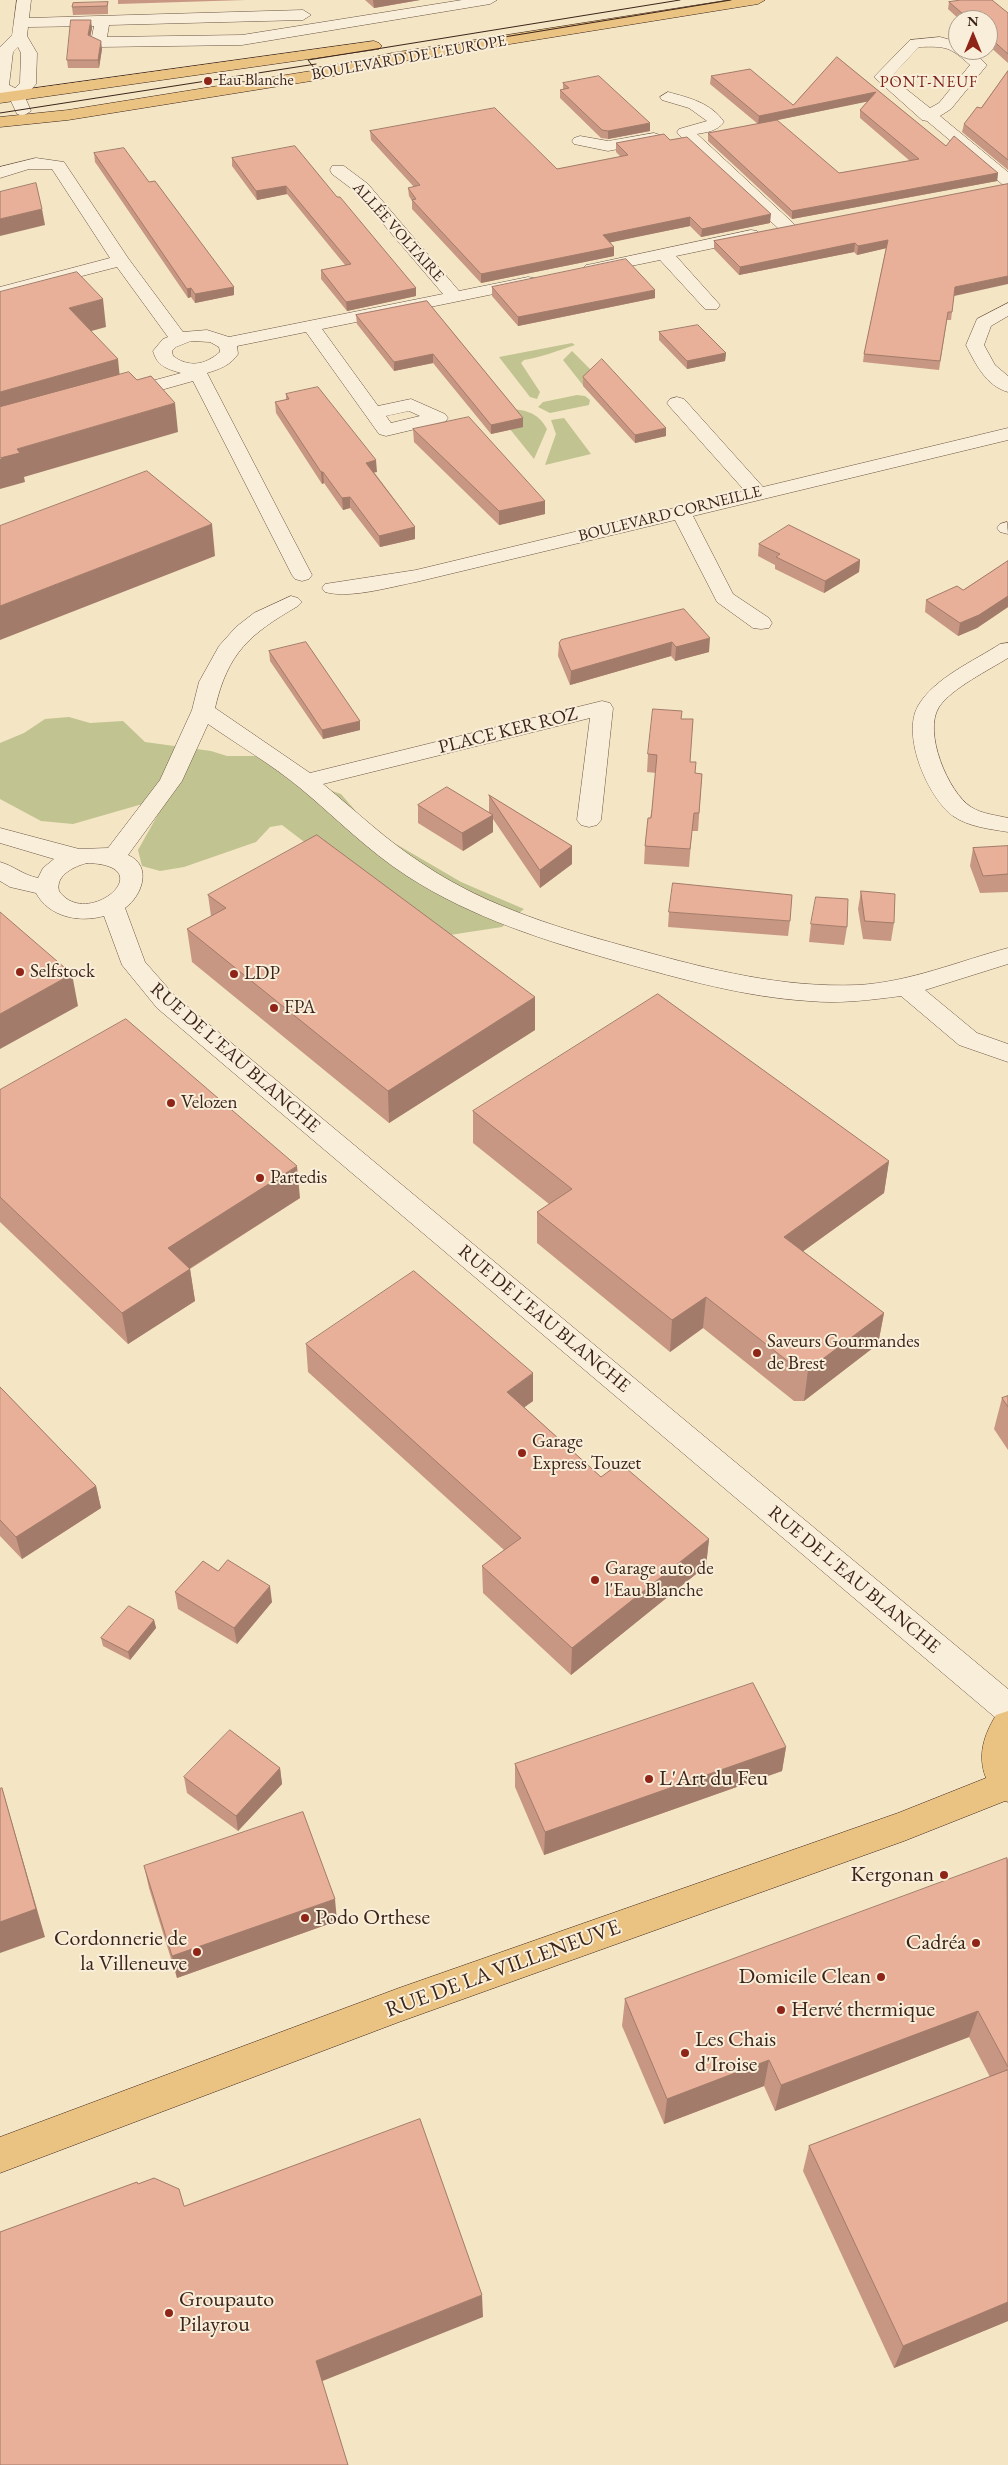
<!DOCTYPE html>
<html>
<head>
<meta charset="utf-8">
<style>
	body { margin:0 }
	#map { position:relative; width:1008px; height:2465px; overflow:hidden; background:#f4e5c4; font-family:"EB Garamond",serif }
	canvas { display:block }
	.north { position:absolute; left:948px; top:10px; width:50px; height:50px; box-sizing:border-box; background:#f8eed9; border:1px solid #ad9d8d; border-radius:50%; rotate:0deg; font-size:14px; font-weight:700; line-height:20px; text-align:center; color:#3c241a }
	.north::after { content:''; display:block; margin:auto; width:18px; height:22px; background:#8f2418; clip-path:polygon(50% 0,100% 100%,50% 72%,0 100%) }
</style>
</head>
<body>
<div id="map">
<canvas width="1008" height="2465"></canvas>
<div class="north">N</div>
</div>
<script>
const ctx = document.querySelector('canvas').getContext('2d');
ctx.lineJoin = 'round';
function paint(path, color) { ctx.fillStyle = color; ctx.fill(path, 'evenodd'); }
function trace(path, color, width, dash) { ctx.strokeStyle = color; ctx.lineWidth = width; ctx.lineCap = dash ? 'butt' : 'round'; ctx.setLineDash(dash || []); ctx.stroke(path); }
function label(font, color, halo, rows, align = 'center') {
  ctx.font = font + ' "EB Garamond",serif'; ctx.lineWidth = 4; ctx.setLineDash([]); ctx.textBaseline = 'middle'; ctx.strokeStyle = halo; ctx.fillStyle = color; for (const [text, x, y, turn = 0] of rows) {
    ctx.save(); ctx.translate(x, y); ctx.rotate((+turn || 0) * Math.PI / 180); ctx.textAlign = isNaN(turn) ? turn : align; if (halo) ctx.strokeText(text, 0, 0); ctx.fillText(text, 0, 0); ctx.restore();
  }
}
paint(new Path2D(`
	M572,343L575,345C557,351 542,357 524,360L521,363L540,392L537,399L530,397L499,357Z
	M572,351L617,396L586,389L563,360Z
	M577,395L585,396L590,400L589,405L550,413L538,407L543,402Z
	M506,409C524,409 538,412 547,429L534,459L497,413Z
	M564,418L591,454L545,465L556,434L551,420Z
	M69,717L90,723L123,721L145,742L211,751L227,756H261L284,775L341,794L372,830L461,882L524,909L502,927L430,938L282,825L270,827L256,842L184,867L160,871L142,866L138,850L165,802L139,805L73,824L41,821L0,799V743L24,733L45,719Z`), '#c1c390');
const minor = new Path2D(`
	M17,0H31L29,18L303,10L311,15L303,20L109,25L107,37L242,35L462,0H497L490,4L242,45L99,47L91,42L94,26L28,27L27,36L37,53L36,84L25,97L31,111L23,116L17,114L10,99L0,93V47L12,35ZM18,47L21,53L20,83L15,88L9,85L13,52Z
	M940,37L958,42V50H971L987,65L951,109L940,116L1008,172V185L1002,184L927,121L922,120L874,77L910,40ZM919,47C947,46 950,47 970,65L939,103L930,108L891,77Z
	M668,92C690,98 711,103 724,122C717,131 708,132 697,134L793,223L796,227L793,231H781L679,135L677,132L679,129L707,121L689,108L662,100L660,97Z
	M654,133L660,135L662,138L660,141L608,151L574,144L572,141L574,138L580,136L608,141Z
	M36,158L64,162L128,258L183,332L207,330L229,337L443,294L356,192L332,174L330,170L332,166H344L368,184L459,291L528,277L534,278L537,282L534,286L528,287L322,329L378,406L411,399L445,414L448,418L445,422L386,436L379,434L306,332L237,346L238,354C231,365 220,369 207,373L312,575L309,579L302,581L295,579L292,575L193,381L122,401L115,399L113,395L115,391L181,373C167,369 157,366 153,351L163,339L168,337L117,267L0,297V287L110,258L52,169H29L0,178V167ZM191,341L210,342L219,347L220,352C205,365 189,368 173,356L172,351L176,347ZM409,411L420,416L391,423L386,416Z
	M751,230L757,231L760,235L757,239L676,256L720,305L717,309H705L660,260L592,274L586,273L583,269L586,265L592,264Z
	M1008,303V316L991,326L984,345L995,365L1008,376V392C986,386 975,363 966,345L977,319Z
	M677,397L684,399L763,487L1008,428V440L693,516L733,594L769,618L772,623L769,628L761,629L753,628L717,602L675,520L416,582C390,587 350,599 325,592L322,588L325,584L416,570L745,491L670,407L667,403L670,399Z
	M1007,522L1008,534L1000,532L997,528L1000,524Z
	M291,596L298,598L302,602L298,606C250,634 228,652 215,708L310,773L602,701L610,703L613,708L601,820L597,825L589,827L581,825L577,820L590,718L323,784C356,811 387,841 423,864C488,908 565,930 639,950C711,970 783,988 858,985C910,982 959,961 1008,948V964L925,990L977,1033L1008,1044V1062L959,1045L901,996C870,1000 840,1004 809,1001C744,997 682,979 620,962C546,941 472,918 407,876C368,851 335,817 300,788C271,764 238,745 208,724L182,781L128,855C153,866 142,896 125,908L145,962L175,996L1008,1689V1723L997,1719L157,1008L122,965L104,916C79,923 49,917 36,893L10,887L0,881V862C14,866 23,875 38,878L43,868L54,859L0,843V828L79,849L108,848L160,780L192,710L199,682L219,646L236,627L254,613ZM87,863C164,865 87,931 59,891C55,875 75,866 87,863Z
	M1008,643V658C989,670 952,688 939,707C923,732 948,792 971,807C982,814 996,815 1008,818V832C990,829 969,827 953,816C928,798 901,735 918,706C934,678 974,661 1000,644Z`);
const major = new Path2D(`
	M730,0H765L758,4L392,63L311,81L68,120L0,127V117L68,110L311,71L392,53Z
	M374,41L379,43L382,46L379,49L0,103V93Z
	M1008,1711V1802L1005,1801L904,1841L399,2022L0,2173V2137L399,1988L898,1813L986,1778C977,1755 984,1735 996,1715Z`);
trace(minor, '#6a5444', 1);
trace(major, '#3c241a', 1);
paint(minor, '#f8eed9');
paint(major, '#eac282');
trace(new Path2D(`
	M680,0L308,60L314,68L731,0
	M0,113L316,64`), '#3c241a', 1);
paint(new Path2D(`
	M118,0H245L118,4Z
	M365,0H420L374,8Z
	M108,2V14L73,15L72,7Z
	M949,2L1008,13V63L988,45V20H960L948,9Z
	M92,28L90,36L102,49L99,68H68L67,60Z
	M837,57L946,146L998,173L997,181L792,219L708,141V133L758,124L710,84L711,76L793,105ZM868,101L860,110V118L910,161L839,173L768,122Z
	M1008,71V170L962,132L964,124L981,108Z
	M563,83L650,131L608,139L601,138L560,98V90L563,89Z
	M370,131L557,169L621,157L616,152V143L770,223L701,237L690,226L610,242L614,247V256L481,283L412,209V201L409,196L408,188L414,187L371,140Z
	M94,153L149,182L234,287V295L195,303L191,297L188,298L95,162Z
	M232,158L337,197L416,288V296L347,311L321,279V270L345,265L287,194L257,200L232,166Z
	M1008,184L954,296L951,320H947L939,370L863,362L864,354L886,248L857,255L854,252L739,275L714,249V241Z
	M492,287L655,298L518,326L492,296Z
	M427,301L523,418V427L491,434L433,363L394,371L357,324L356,315Z
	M659,332L726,353L725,361L687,369L659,340Z
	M583,377L666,436L635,443L583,386Z
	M286,394L377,472H374L415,527V539L380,547L350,508L343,510L324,483L322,484L276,413L275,402L286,400Z
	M413,429L545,501V514L499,525L414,442Z
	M759,544L860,560L859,572L824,593L775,569V565L758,556Z
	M1008,561V607L977,628L958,636L925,612L926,600L963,590Z
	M684,609L709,652L675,661L671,656L570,685L558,656L559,643Z
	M269,651L360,730L323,739L270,661Z
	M681,719L690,762L695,773L702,774L698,831H692L689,867L644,864L645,846L652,809L656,773L647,772L648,754Z
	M489,795L572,846V864L540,888L493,819V832L463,851L418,823V805L489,812Z
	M1008,846V892L980,893L970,866L973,848Z
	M861,891L894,923L891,941L863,939L858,909Z
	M208,895L535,1030L389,1123L192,962L187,929L211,916Z
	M669,912L790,921L788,936L668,927Z
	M811,924L847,927L844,945L809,942Z
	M0,1090L300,1198L190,1269L195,1301L128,1344L0,1222Z
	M473,1111L889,1161L884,1193L803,1251L884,1313L878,1344L804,1401H794L703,1328L670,1352L537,1243V1212L549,1204L473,1143Z
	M306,1344L533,1401L524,1407L601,1477L709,1539L706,1566L571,1675L483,1593L482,1566L504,1550L308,1372Z
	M0,1387L96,1486L101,1508L22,1559L0,1536Z
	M1008,1396V1450L994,1429L1002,1398Z
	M175,1592L272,1602L237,1644L178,1609Z
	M154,1620L156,1628L130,1660L103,1646L101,1638Z
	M786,1747L782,1771L544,1855L515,1787V1764Z
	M280,1768L282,1784L238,1831L187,1793L184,1777Z
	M1008,1859V2321L894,2368L803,2171L809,2146L990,2077L969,2037L775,2111L764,2086L664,2124L622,2026L625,1999Z
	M144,1866L337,1921L177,1978L149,1888Z`), '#c89783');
paint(new Path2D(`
	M373,0H420L374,8Z
	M91,20L92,28L89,43L88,35Z
	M101,41L102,49L99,68L98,60Z
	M876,92L875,100L758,124L759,116Z
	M650,123V131L608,139V131Z
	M998,173L997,181L792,219V211Z
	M286,186L287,194L257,200L256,191Z
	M42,209L45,225L0,236V219Z
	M771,214L770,223L701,237L702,229Z
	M690,217V226L603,244V235Z
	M888,240L887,248L857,255L858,246Z
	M855,243L854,252L739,275L740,267Z
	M614,247V256L481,283V274Z
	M1008,276V284L954,296L955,287Z
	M234,287V295L195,303V294Z
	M191,288V297L188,298L187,289Z
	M416,288V296L347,311L346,302Z
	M655,290V298L518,326V317Z
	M103,299L106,327L73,336L69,308Z
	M726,353L725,361L687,369V361Z
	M433,354V363L394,371V362Z
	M118,359L121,388L0,422V392Z
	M175,403L178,432L24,477L25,482L0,489V459L17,449Z
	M523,418V427L491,434V425Z
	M666,428V436L635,443V435Z
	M376,460L377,472L367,474L366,463Z
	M321,472H323L324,483L322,484Z
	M350,497V508L343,510L342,498Z
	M545,501V514L499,525V511Z
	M212,524L215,556L0,640V606Z
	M415,527V539L380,547L379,536Z
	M860,560L859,572L824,593L825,581Z
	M1008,596V607L977,628L958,636L960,623Z
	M710,638L709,652L675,661L676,647Z
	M672,642L671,656L570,685L571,671Z
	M360,721V730L323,739L322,730Z
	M493,815V832L463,851L462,833Z
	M572,846V864L540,888V870Z
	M72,974L78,1006L0,1049V1014Z
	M535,997V1030L389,1123L388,1091Z
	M889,1161L884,1193L780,1268L784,1237Z
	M297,1166L300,1198L173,1279L168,1248Z
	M190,1269L195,1301L128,1344L122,1313Z
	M706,1297L703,1328L670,1352L672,1320Z
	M884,1313L878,1344L804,1401L808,1370Z
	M533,1373V1401L507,1420V1392Z
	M96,1486L101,1508L22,1559L16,1537Z
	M709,1539L706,1566L571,1675L572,1648Z
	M270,1586L272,1602L237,1644L234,1628Z
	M154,1620L156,1628L130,1660L128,1652Z
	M786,1747L782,1771L544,1855L545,1832Z
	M280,1768L282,1784L238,1831L236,1816Z
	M2,1788L45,1937L0,1953V1922Z
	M335,1899L337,1921L177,1978L172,1956Z
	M978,2011L969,2037L775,2111L781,2085Z
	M769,2060L764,2086L664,2124L667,2099Z
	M482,2295L483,2317L320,2382L316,2361Z
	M1008,2302V2321L894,2368L903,2346Z`), '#a27b6a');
const building = new Path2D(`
	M961,0H992L1008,13V54L988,36V20H970L949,2Z
	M108,2L107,6L72,7L73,3Z
	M71,20H91L88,35L101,41L98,60H67Z
	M837,57L946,146L954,136L998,173L792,211L708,133L777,120L839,173L919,159L860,110L876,92L759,116L711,76L750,69L793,105Z
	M1008,71V160L964,124L977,107L981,108Z
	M599,76L650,123L608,131L602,130L560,90L569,88L563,83Z
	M495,108L557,169L628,155L616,143L664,134L670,140L687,137L771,214L702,229L690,217L603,235L614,247L481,274L412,200L416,199L408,188L420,185L370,131Z
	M295,146L337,197H340L416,288L346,302L321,270L351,264L286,186L256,191L232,158Z
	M124,148L149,182L155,181L234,287L195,294L191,288L187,289L94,153Z
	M36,183L42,209L0,219V192Z
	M1008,184V276L955,287L952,312H948L940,361L864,354L888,240L858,246L855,243L740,267L714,241Z
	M626,259L655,290L518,317L492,287Z
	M77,272L103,299L69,308L118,359L0,392V292Z
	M427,301L523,418L491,425L433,354L394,362L356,315Z
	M698,325L726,353L687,361L659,332Z
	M602,359L666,428L635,435L583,377Z
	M129,372L137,380L151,376L175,403L17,449L20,453L0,458V407Z
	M318,387L376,460L366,463L415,527L379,536L350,497L342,498L323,472H321L275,402L289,399L286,394Z
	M469,417L545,501L499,511L413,429Z
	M147,471L212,524L0,606V526Z
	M789,525L860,560L825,581L776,557L780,554L759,544Z
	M1008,561V596L979,615L960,623L926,600L957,586L963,590Z
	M684,609L710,638L676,647L672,642L571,671L559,643L561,640Z
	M306,642L360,721L322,730L269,651Z
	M653,709L682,711L681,719H693L690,762H696L695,773L702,774L699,813H694L690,849L645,846L648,818H651L652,809L657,755L648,754Z
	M447,787L493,815L462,833L418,805Z
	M489,795L572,846L540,870Z
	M317,835L535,997L388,1091L187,929L226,908L208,895Z
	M1008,846V874L983,876L973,848Z
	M673,883L792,895L790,921L669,912Z
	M861,891L895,894L894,923L865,921Z
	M816,897L848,899L847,927L811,924Z
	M0,912L72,974L0,1014Z
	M658,994L889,1161L784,1237L884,1313L808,1370H799L706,1297L672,1320L537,1212L572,1189L473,1111Z
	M126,1019L297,1166L168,1248L190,1269L122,1313L0,1197V1090Z
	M414,1271L533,1373L507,1392L601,1477L620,1463L709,1539L572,1648L482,1566L521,1538L306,1344Z
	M0,1387L96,1486L16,1537L0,1520Z
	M1008,1396V1407L1002,1398Z
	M228,1560L270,1586L234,1628L175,1592L203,1561L218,1571Z
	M129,1606L154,1620L128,1652L101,1638Z
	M753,1683L786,1747L545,1832L515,1764Z
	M230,1730L280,1768L236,1816L184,1777Z
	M2,1788L36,1909L0,1922V1789Z
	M303,1812L335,1899L172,1956L144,1866Z
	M1007,1858L1008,2067L978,2011L781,2085L769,2060L667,2099L625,1999Z
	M1008,2070V2302L903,2346L809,2146Z
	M420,2119L482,2295L316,2361L348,2465H0V2232L137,2182L138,2184L154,2178L179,2189L184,2206Z`);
paint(building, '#e8b098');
trace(building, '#a27b6a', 1);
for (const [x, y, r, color] of [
	[208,81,5,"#8f2418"],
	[20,972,5,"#8f2418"],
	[234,974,5,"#8f2418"],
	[274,1008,5,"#8f2418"],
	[171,1103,5,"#8f2418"],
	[260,1178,5,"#8f2418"],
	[757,1353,5,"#8f2418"],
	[522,1453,5,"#8f2418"],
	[595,1580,5,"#8f2418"],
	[649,1779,5,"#8f2418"],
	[944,1875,5,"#8f2418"],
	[305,1918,5,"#8f2418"],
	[976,1943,5,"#8f2418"],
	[197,1952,5,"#8f2418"],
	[881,1977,5,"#8f2418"],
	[781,2010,5,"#8f2418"],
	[685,2053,5,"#8f2418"],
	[169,2313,5,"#8f2418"]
]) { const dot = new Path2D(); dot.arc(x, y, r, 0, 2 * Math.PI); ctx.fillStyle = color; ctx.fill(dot); trace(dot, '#f8eed9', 2); }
label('16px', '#3c241a', '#f8eed9', [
	["BOULEVARD DE L'EUROPE",409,58,-10],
	["ALLÉE VOLTAIRE",398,232,48],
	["BOULEVARD CORNEILLE",670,514,-14]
]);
label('16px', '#3c241a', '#f8eed9', [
	["Eau Blanche",218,81]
], 'left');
ctx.letterSpacing = '1px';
label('16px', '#7a1f14', '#f8eed9', [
	["PONT-NEUF",929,83]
]);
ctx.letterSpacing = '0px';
label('19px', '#3c241a', '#f8eed9', [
	["PLACE KER ROZ",508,731,-14],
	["RUE DE L'EAU BLANCHE",235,1058,41],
	["RUE DE L'EAU BLANCHE",544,1319,40],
	["RUE DE L'EAU BLANCHE",854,1580,40]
]);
label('19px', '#3c241a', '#f8eed9', [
	["Selfstock",30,972],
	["LDP",244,974],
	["FPA",284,1008],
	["Velozen",181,1103],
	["Partedis",270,1178],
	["Saveurs Gourmandes",767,1342],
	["de Brest",767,1364],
	["Garage",532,1442],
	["Express Touzet",532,1464],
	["Garage auto de",605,1569],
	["l'Eau Blanche",605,1591]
], 'left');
label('22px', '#3c241a', '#f8eed9', [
	["L'Art du Feu",659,1779],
	["Kergonan",934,1875,"right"],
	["Podo Orthese",315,1918],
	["Cordonnerie de",187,1939,"right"],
	["la Villeneuve",187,1964,"right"],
	["Cadréa",966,1943,"right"],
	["Domicile Clean",871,1977,"right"],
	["Hervé thermique",791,2010],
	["Les Chais",695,2040],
	["d'Iroise",695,2065],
	["Groupauto",179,2300],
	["Pilayrou",179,2325]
], 'left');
label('22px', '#3c241a', '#f8eed9', [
	["RUE DE LA VILLENEUVE",503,1969,-20]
]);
</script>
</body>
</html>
